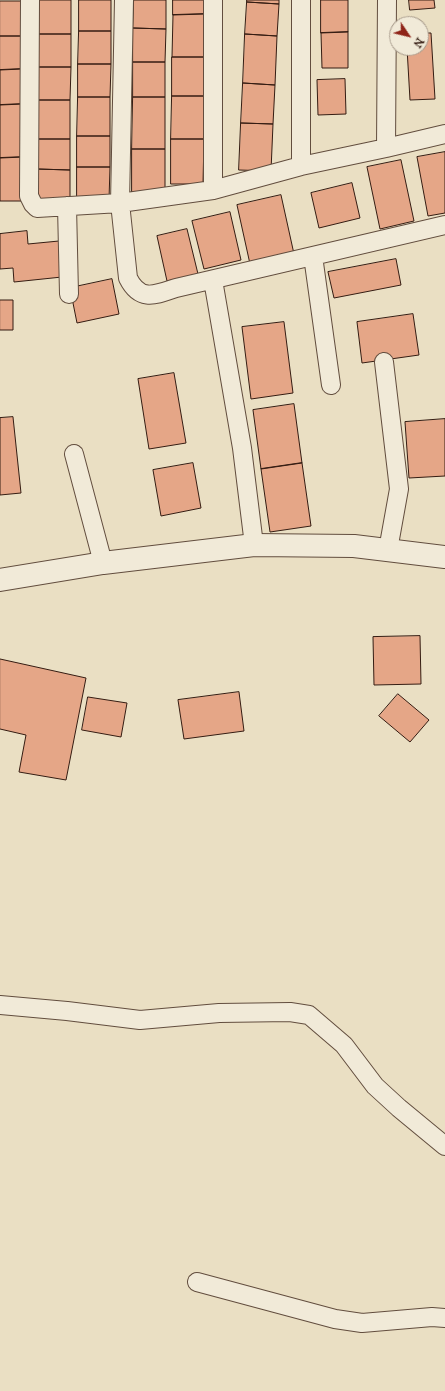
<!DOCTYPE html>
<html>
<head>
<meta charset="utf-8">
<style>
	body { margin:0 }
	#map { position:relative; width:445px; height:1391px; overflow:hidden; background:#eadfc3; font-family:"IM FELL Great Primer",serif }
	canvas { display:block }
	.north { position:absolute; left:389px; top:16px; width:40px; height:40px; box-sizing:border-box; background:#f1ead8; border:1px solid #a59889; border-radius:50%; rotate:125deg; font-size:11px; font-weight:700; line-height:16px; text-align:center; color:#341c12 }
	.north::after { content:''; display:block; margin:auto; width:14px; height:18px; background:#8f2418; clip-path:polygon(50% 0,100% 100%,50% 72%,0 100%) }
</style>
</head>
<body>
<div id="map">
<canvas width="445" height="1391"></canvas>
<div class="north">N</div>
</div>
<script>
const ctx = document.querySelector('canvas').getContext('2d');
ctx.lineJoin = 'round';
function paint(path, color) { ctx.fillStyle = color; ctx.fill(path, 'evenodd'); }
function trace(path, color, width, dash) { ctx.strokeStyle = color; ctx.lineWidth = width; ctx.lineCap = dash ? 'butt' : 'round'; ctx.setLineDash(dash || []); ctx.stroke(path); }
const building = new Path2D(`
	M39,0H71V34H39Z
	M79,0H111V31H79Z
	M134,0H166V29L133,28Z
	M173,0H205V14L173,15Z
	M247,0H279V4L247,2Z
	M321,0H348V32L321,33Z
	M409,0H434L435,8L410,10Z
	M0,1H22V36H0Z
	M247,2L279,4L277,36L245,34Z
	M205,14V57H172L173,15Z
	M133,28L166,29L165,62H133Z
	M79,31H111V64H78Z
	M348,32V68H322L321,33Z
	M421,33H431L435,99L410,100L407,48H421Z
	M39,34H71V67H38Z
	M245,34L277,36L275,85L243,83Z
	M0,36H22V69L0,70Z
	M172,57H205L204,96H172Z
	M133,62H165V97H133Z
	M78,64H111L110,97H78Z
	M38,67H71L70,100H38Z
	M22,69L23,104L0,105V70Z
	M345,79L346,114L318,115L317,80Z
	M243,83L275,85L273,124L241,123Z
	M172,96H204V139H171Z
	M78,97H110V136H77Z
	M133,97H165V149H132Z
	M38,100H70V139H38Z
	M23,104L24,157L0,158V105Z
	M241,123L273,124L271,171L239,170Z
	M77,136H110V167H77Z
	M38,139H70V170L37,169Z
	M171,139H204L203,184H171Z
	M132,149H165V192H132Z
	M445,152V213L428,216L417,157Z
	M24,157V201H0V158Z
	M401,160L414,221L380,229L367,167Z
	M77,167H110L109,200H77Z
	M37,169L70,170V203H37Z
	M352,183L360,218L319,228L311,193Z
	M281,195L294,254L250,264L237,205Z
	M230,212L241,260L204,269L192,221Z
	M187,229L198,274L167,281L157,236Z
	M27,231L28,244L59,241L62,277L14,282L13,268L0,269V234Z
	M396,259L401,285L334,298L328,272Z
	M112,279L119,314L77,323L70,288Z
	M0,300H13V330H0Z
	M413,314L419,355L362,363L357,322Z
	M284,322L293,393L251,399L242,327Z
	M174,373L186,443L149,449L138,379Z
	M294,404L302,463L261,469L253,410Z
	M13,417L21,493L0,495V418Z
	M445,419V476L409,478L405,422Z
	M193,463L201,508L161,516L153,470Z
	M302,463L311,526L270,532L261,469Z
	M420,636L421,684L374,685L373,637Z
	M0,659L86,678L66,780L19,772L26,735L0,729Z
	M239,692L244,731L184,739L178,700Z
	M398,694L429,720L410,742L379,716Z
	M88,697L127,703L121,737L82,730Z`);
paint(building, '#e5a687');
trace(building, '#341c12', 1);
const minor = new Path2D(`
	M30,0L29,196L33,204L37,208L120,203L213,190L301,166L386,148L445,134
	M124,0L120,203L128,278C140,302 155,295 176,288L445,225
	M301,0V166
	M386,148L387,0
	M213,190V0
	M67,206L69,294
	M313,256L331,385
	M213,280L242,448L254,545
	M384,362L399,489L388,550
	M74,454L103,563
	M0,1005L67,1011L140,1020L219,1013L290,1012L309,1015L344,1045L375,1086L399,1108L445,1146
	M197,1282L335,1319L362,1323L432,1317L445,1318`);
const tertiary = new Path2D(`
	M0,580L103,563L254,545L354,546L445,557`);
trace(minor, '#624d3e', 20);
trace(tertiary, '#624d3e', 24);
trace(minor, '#f1ead8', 18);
trace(tertiary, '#f1ead8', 22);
</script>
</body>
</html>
